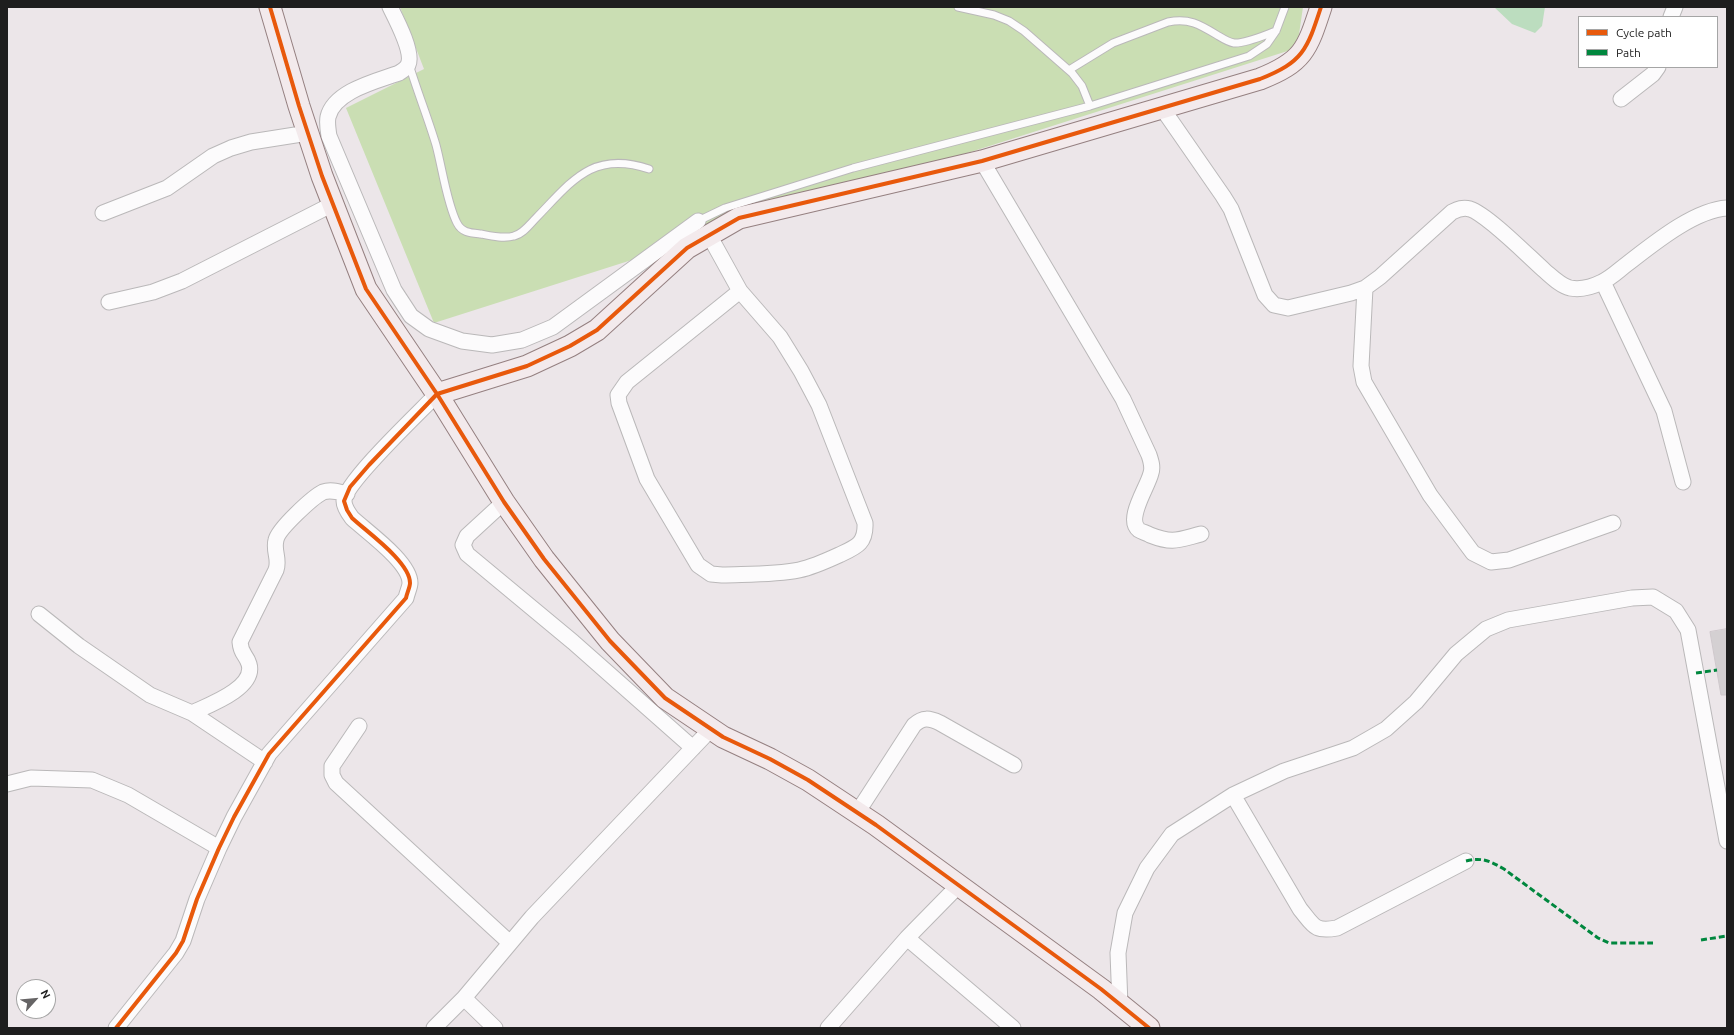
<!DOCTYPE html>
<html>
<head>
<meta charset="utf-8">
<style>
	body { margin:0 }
	#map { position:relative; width:1734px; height:1035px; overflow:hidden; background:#ece6e9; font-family:Ubuntu,sans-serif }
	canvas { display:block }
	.frame { position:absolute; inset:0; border:8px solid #1e1e1e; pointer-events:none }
	.legend { position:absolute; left:1578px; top:16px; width:140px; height:52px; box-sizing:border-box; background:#fff; border:1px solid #a5a5a5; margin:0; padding:5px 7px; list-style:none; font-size:12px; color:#1e1e1e }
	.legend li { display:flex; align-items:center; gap:8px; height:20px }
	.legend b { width:20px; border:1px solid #a5a5a5 }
	.north { position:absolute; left:16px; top:979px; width:40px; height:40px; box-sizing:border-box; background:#fff; border:1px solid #a5a5a5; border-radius:50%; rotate:63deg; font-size:11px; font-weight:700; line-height:16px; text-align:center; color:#1e1e1e }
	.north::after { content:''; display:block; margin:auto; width:14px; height:18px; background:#666465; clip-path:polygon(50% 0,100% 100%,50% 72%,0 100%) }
</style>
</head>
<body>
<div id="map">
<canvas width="1734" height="1035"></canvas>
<div class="frame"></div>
<ul class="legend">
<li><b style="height:5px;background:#e8590c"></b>Cycle path</li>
<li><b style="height:5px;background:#00873e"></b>Path</li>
</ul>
<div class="north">N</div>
</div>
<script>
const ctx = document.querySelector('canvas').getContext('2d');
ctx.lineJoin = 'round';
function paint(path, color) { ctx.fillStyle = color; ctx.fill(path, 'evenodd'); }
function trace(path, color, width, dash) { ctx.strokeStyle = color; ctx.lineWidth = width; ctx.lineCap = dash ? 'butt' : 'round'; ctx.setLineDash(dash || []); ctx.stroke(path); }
paint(new Path2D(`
	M400,7H1303L1297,48L434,323L346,108L424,69Z`), '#cadeb3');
paint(new Path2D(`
	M1494,7H1545L1542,26L1535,33L1512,24Z`), '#bcddbf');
const building = new Path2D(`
	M1727,629V695H1721L1710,632Z`);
paint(building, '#d4d0d2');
trace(building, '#cfc8cc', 1);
const lane = new Path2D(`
	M958,7L994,15L1009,21L1024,31L1072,73L1082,86L1090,106
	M409,64C417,91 428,118 436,145C442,167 447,204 457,223C462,233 471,233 481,234C491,236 504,239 514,236C523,234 530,224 537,217C572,181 593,150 649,169
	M1069,70L1113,43L1168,22C1189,18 1199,24 1217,35C1222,38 1228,42 1234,43C1245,44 1265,35 1276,31
	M698,221L725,208L853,168L1090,106L1249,56L1267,44L1276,31L1285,7`);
const street = new Path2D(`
	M390,7C396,19 414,53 408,65C406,69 402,71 399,73C377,81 334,91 328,117C327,122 328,130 329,136L394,290L411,316L429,329L462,341L492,345L522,340L553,327L698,221
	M1671,17L1675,7
	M1621,99L1653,74L1658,67
	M1162,108L1223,196L1231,209L1265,295L1274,305L1288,308L1351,293L1365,288L1380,277L1452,212C1458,209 1463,207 1470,209C1488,215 1528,256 1545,271C1552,277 1561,286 1570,288C1581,290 1592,287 1602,282C1611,278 1619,270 1627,264C1653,244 1694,210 1727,208
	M982,161L1123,399L1149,455C1151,461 1153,467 1151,473C1148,487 1125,519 1139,530C1142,532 1147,533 1150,535C1173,544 1178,540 1201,534
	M103,213L167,188L213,156L231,148L251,142L308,133
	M709,235L740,291L780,337L801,371L819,405L865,523C866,544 856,547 839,555C826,561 813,567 799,570C775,575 746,574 722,575L711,574L698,565L647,479L619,403L618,395L627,382L740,291
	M1603,282L1664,411L1683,482
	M1365,288L1361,366L1364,382L1430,495L1473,553L1491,562L1509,560L1613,523
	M109,302L153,292L182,281L333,204
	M504,502L467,536L463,545L467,554L573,642L693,748
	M39,614L79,646L150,695L192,713
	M359,726L332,766V775L336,783L510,943
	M265,762L192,713C209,705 256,688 249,664C246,654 241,655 240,642L276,570C280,559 273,551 276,540C278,529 313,497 323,492C331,489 339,492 347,494
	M7,784L31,778L92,780L128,795L219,848
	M1233,795L1300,909C1314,926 1314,932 1337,928L1466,861
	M857,813L914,725C923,717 929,718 940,723L1014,765
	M907,938L1013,1028
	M464,998L495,1028
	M1120,1005L1118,953L1125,913L1147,868L1172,834L1233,795L1284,771L1353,748L1386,729L1416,702L1456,654L1486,629L1508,620L1632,598L1653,597L1676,611L1688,630L1727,841
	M116,1028L176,953L183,941L197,899L219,848L234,817L269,754L406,598C407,593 410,587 410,583C410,562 367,532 352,518C349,514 344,507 344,501C345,482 421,411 437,394
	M434,1028L464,998L532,917L711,729
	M828,1028L907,938L959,885`);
const secondary = new Path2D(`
	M270,7L299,106L322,176L366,289L437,394L504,502L544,559L610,641L665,698L723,737L770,759L808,780L876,825L1101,989L1149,1028
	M437,394L527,366L570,346L597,330L687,248L739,218L982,161L1260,79C1303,62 1307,50 1321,7`);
trace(lane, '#bab8b9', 9);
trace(street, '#bab8b9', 17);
trace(secondary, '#958081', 23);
trace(lane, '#fcfbfc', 7);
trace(street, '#fcfbfc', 15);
trace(secondary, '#f3eaec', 21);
trace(new Path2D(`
	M1696,673L1717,670
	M1466,861C1482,857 1490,861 1504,869L1598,938L1609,943H1653
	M1701,940L1727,936`), '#00873e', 3, [6, 3]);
trace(new Path2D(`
	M270,7L299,106L322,176L366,289L437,394L504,502L544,559L610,641L665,698L723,737L770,759L808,780L876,825L1101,989L1149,1028
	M116,1028L176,953L183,941L197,899L219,848L234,817L269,754L406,598C407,593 410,587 410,583C410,562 367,532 352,518L347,510L344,501L350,487L369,465L437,394L527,366L570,346L597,330L687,248L739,218L982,161L1260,79C1303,62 1307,50 1321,7`), '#e8590c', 4);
</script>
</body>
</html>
